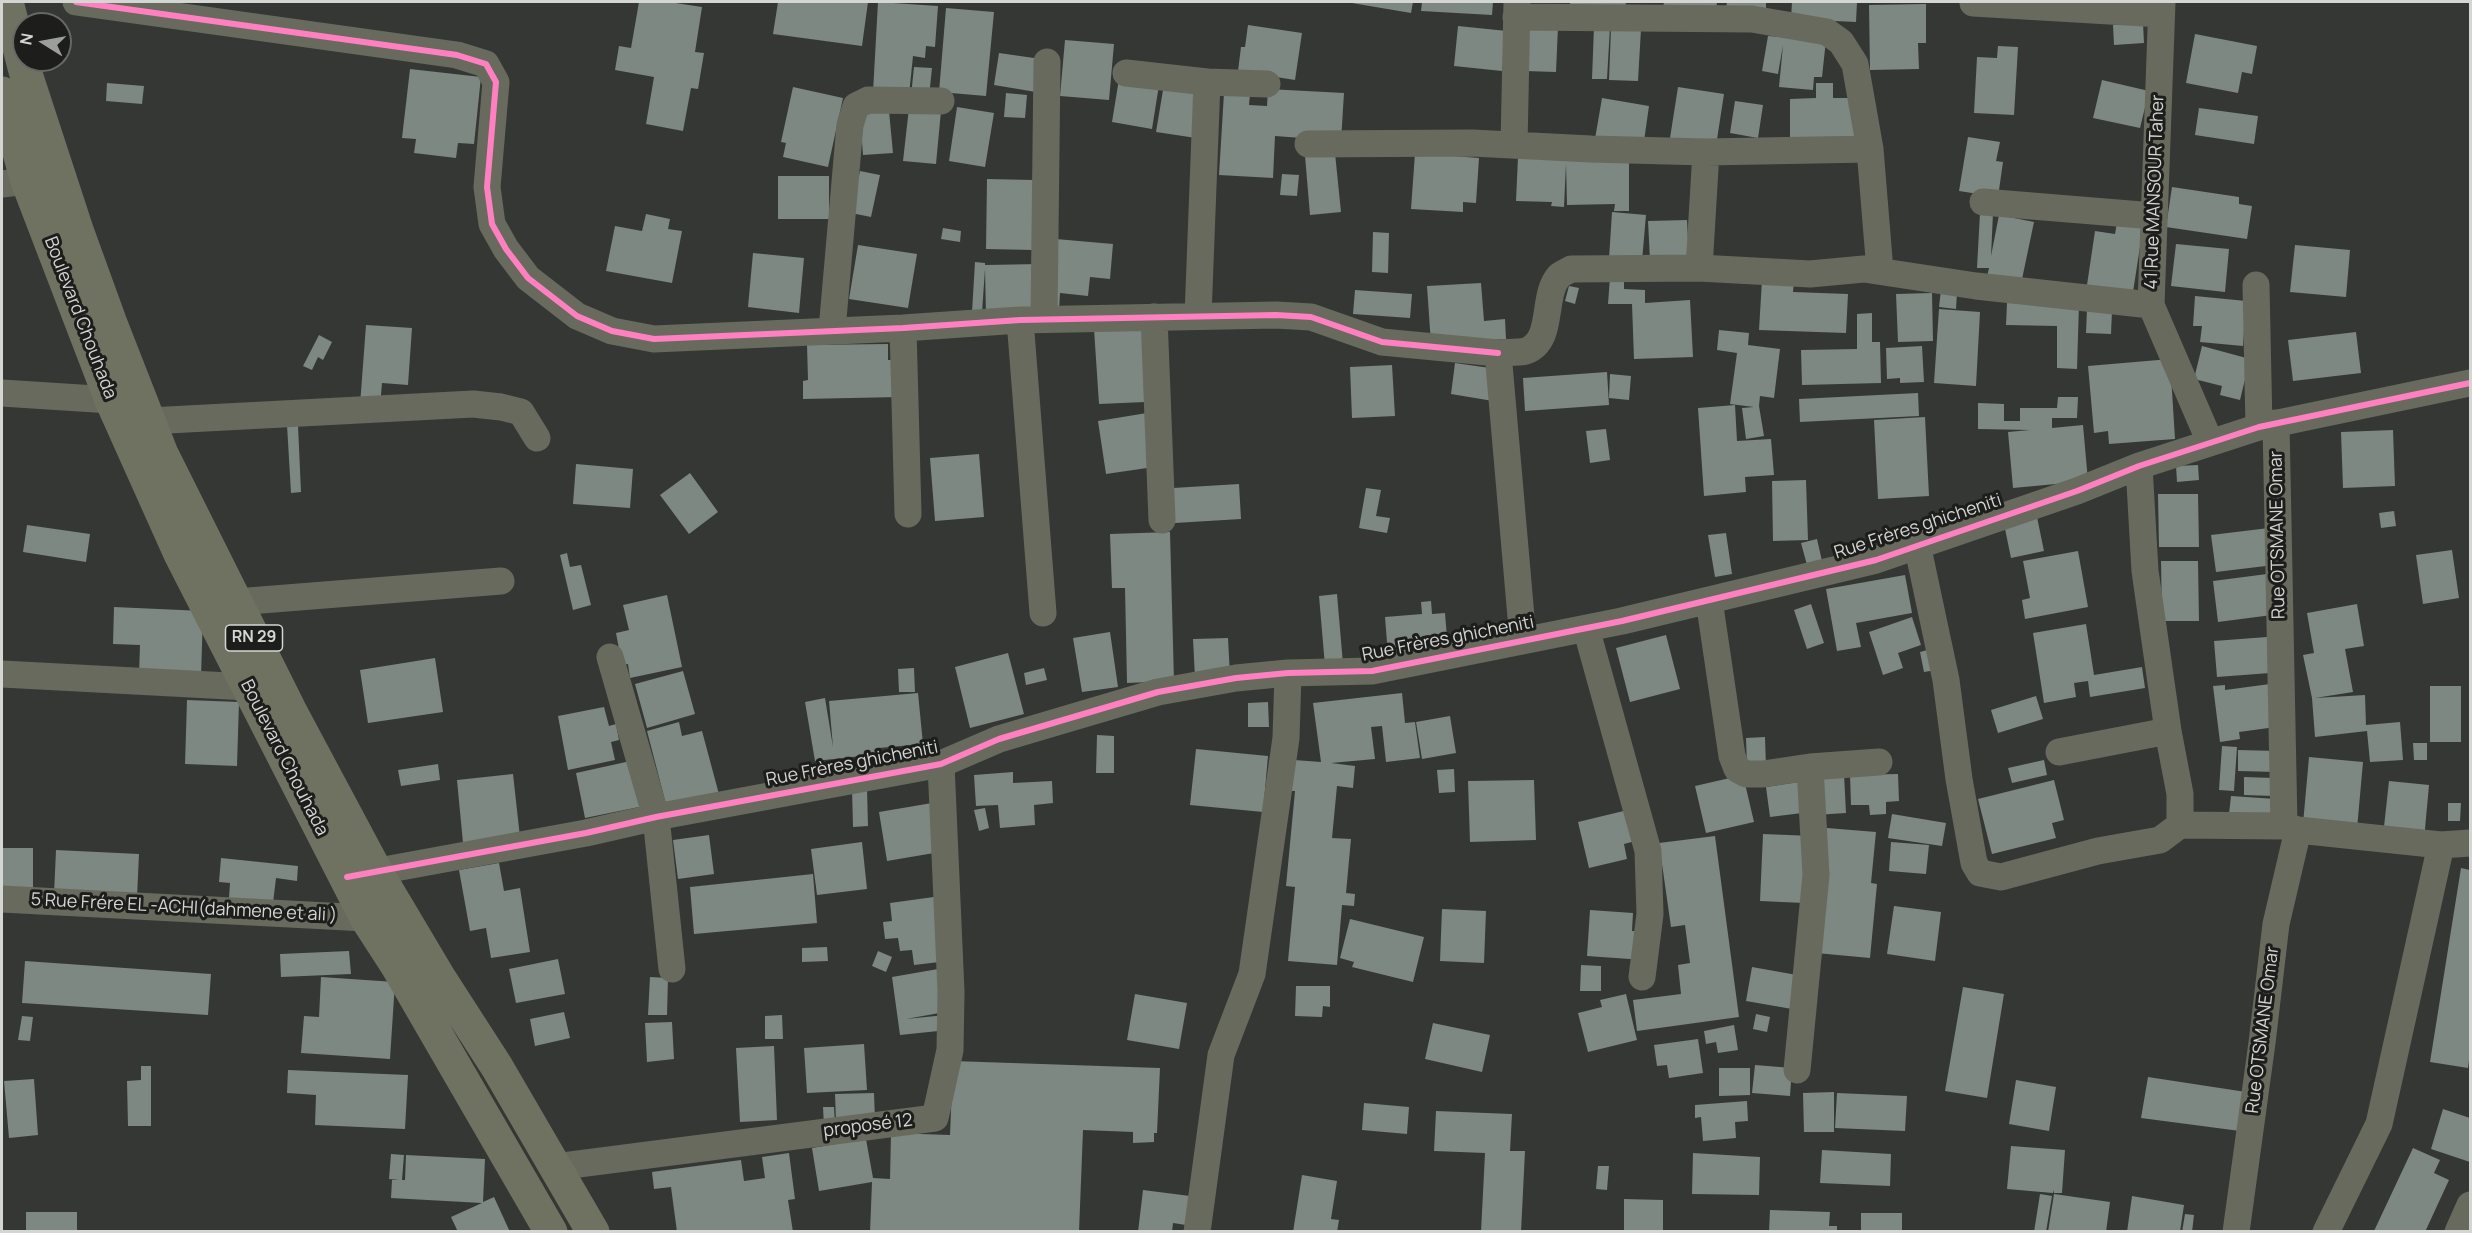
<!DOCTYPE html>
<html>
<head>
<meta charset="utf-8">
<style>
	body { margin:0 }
	#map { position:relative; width:2472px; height:1233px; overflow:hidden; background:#353734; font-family:Manrope,sans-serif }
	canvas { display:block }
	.frame { position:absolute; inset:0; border:3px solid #d4d6d3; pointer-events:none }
	.north { position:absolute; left:12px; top:12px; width:60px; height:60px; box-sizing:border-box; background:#1d1e1c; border:2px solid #666865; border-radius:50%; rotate:281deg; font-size:16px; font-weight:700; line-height:24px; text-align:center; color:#d4d6d3 }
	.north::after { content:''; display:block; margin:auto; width:21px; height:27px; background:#9c9e9b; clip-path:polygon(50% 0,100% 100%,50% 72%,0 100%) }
</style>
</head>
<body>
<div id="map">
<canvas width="2472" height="1233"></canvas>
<div class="frame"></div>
<div class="north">N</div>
</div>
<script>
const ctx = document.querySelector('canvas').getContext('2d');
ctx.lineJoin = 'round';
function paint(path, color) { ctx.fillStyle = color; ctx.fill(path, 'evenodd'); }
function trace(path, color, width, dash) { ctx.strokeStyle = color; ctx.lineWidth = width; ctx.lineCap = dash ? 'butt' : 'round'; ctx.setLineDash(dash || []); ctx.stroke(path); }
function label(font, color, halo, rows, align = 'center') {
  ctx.font = font + ' Manrope,sans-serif'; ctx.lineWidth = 6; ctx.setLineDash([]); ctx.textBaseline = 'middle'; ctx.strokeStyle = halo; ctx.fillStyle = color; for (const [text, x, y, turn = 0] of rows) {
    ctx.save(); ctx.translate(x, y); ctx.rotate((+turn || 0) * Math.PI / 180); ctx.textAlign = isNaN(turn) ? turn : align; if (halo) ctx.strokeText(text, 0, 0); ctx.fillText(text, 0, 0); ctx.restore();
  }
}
paint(new Path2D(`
	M639,2H669L702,7L695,52L704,53L698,89L691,88L683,131L646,124L654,77L615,70L619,46L631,48Z
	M778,2H868L862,46L773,34Z
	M878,2L938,6L935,47L926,46L925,58L913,56L909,95L873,92Z
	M1346,2H1413L1411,13Z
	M1422,2H1493L1492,15L1421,11Z
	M1570,2H1626L1625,11L1570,7Z
	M1664,2H1717L1716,12L1663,9Z
	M1727,2H1766V9L1726,8Z
	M1792,2H1857L1856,22L1791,19Z
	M1926,4V43H1918L1919,69L1870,70L1869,5Z
	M946,8L994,12L986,96L939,92Z
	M2143,23L2144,43L2114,45L2113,25Z
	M1248,25L1302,33L1295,80L1238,71L1241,47H1245Z
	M1458,26L1507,31L1502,71L1454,66Z
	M1527,26L1558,27L1556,72L1525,71Z
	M1594,26L1610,27L1607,79H1592Z
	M1611,28L1641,29L1638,81L1609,80Z
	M2195,34L2257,46L2252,74L2242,72L2238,93L2186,83Z
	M1768,36L1826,40L1822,77H1814L1813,90L1779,87L1783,45L1778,74L1762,71Z
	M1065,40L1114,44L1109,100L1060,96Z
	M1998,46L2018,47L2014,115L1974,113L1977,57L1997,58Z
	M999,53L1041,59L1036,92L994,85Z
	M914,67L932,68L929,97L911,96Z
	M410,69L481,77L474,144L458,143L456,158L414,153L416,139L402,138Z
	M1119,79L1159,85L1152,129L1112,122Z
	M2102,80L2149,91L2140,128L2093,118Z
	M107,83L144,86L142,104L106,101Z
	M1816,83H1833V98H1860L1861,139L1790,140V99L1816,98Z
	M1164,84L1203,91L1196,138L1156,132Z
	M793,87L843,98L828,167L783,157L786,143L781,142Z
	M1678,87L1724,94L1716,146L1670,138Z
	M1268,89L1344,93L1341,141L1275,136L1273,178L1219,175L1224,93L1250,94L1249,105L1267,106Z
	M1006,93L1027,95L1025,118L1004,117Z
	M1602,98L1649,106L1643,148L1595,139Z
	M1735,101L1763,105L1758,138L1730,133Z
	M957,107L994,113L985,167L949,161Z
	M909,108L941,111L936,164L903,161Z
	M2199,108L2258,116L2254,144L2195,135Z
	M889,111L893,153L863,155L860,114Z
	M1968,137L2000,142L1996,161L2003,162L1998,197L1959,191Z
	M1335,153L1341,212L1310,215L1305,156Z
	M1415,153L1479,158L1476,203L1463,202V212L1411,209Z
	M1518,157L1629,159V211H1614L1615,204L1567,205L1566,164L1564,207L1551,206L1552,202L1516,201Z
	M860,171L880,175L871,217L851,213Z
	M1282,174L1299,175L1297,196L1280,195Z
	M778,176H829V219H778Z
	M987,179L1033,180V250L986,249Z
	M2172,187L2239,197V204L2252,206L2247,239L2166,227Z
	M1612,212L1646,215L1642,261L1609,259Z
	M1980,213H1993L1991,256L1999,215L2034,222L2021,284L1987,277L1989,268H1977Z
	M646,214L670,219L668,229L682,231L672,283L606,271L615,226L642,231Z
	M2118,217L2144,221L2133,292L2087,285L2095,231L2115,234Z
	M1687,220L1689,258L1650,260L1648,221Z
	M943,228L961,231L960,242L941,239Z
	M1373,232L1389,233L1388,273L1372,272Z
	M1056,239L1113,244L1110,279L1090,277L1088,296L1060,293L1059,311L1049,310Z
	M2176,244L2229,249L2225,292L2171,286Z
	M858,245L917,254L908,308L849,299Z
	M2295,245L2350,250L2346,297L2290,292Z
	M753,253L804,258L799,313L748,307Z
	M975,262L985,263V265L1039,264L1040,315L986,316L985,269L982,313L972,312Z
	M1610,277L1624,278V289L1645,290V303L1690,300L1693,357L1634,359L1632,304H1608Z
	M1762,280L1794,281L1793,292L1848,294L1846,333L1759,330Z
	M1481,283L1484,321L1505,319L1506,339L1431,344L1427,286Z
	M1569,286L1579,288L1575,304L1565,301Z
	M1355,290L1412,294L1410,318L1353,314Z
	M1941,290L1957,292L1956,309L1939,307Z
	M1932,293L1933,341L1898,342L1896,294Z
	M2195,296L2246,301L2243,346L2200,342L2202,326H2193Z
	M2007,303L2079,304L2077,369L2057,368V326L2006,325Z
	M1939,309L1980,312L1976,386L1934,383Z
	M2087,309L2112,311L2111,334L2086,333Z
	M1872,313V342H1880L1881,383L1802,385L1801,350L1857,349V314Z
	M366,325L412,328L408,385L382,383L380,407L360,405Z
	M1143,327L1145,402L1099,404L1094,329Z
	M1719,330L1749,333L1748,345L1780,349L1774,398L1760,396L1759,406L1764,436L1746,439L1742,408L1754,407L1730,404L1737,353L1717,350Z
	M2356,332L2361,373L2293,381L2288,340Z
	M319,335L332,342L323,360L318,357L312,370L303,366Z
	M888,344V360H899L900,397L803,399V381L808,380L807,345Z
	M1922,346L1924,382L1900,383V378L1887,379L1886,348Z
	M2202,346L2250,359L2240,400L2220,395L2222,386L2194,379Z
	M2170,359L2175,439L2109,444L2108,431L2094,433L2088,366Z
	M1455,363L1497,369L1493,401L1451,394Z
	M1392,365L1395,416L1352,418L1350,367Z
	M1607,372L1609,405L1525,411L1523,378Z
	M1610,374L1631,376L1629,400L1609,398Z
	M1918,393L1919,416L1800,422L1799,399Z
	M2058,397H2078L2077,418H2052V428L2083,425L2088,481L2013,488L2008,432L2030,430L1978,429V403L2004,404V421H2020V408H2057Z
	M1735,405L1737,441L1771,439L1774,475L1745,477L1746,492L1704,496L1698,408Z
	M1147,413L1154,467L1106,474L1098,421Z
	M1925,417L1929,496L1878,499L1874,420Z
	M287,425H298L301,492L291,493Z
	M1606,429L1610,460L1590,463L1586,431Z
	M2393,430L2395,486L2343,488L2341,432Z
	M979,454L984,517L935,521L930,458Z
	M576,464L633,469L630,508L573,504Z
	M2198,465L2199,480L2177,482L2176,466Z
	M690,473L718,512L689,534L660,495Z
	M1806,480L1808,540L1773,541L1772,481Z
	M1239,484L1241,519L1175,523L1173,488Z
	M1366,488L1381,490L1376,516L1390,518L1387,533L1359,528Z
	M2158,494H2198L2199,547H2159Z
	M2394,511L2396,526L2381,528L2379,513Z
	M2037,517L2044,551L2011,558L2004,524Z
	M27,525L90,534L86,562L23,552Z
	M2269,528L2274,565L2216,572L2211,535Z
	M1170,532L1174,681L1127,683L1125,588H1112L1110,534Z
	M1726,533L1732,574L1715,577L1708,535Z
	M1817,539L1822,561L1807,565L1801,543Z
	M2452,550L2459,598L2423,604L2416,555Z
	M2078,551L2088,607L2025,619L2022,600L2030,598L2023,561Z
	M567,553L570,567L581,565L591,605L573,610L560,555Z
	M2161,561H2198L2199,621H2162Z
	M2267,574L2272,615L2218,622L2213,581Z
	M1905,575L1912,613L1856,623L1861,647L1837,651L1826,589Z
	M1337,594L1343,664L1325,666L1319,596Z
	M667,595L682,667L630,678L628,664L622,665L616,633L629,630L623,605Z
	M1431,601L1432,614L1445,613L1448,650L1388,655L1385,617L1422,614L1421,602Z
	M1811,604L1824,643L1807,649L1794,610Z
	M2357,604L2364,646L2345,649L2353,692L2315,698L2365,695L2366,725L2400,722L2403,760L2370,762L2367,731L2315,737L2312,698L2303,655L2314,653L2307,613Z
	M114,607L203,611L201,678L139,675L140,645L113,644Z
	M1912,617L1921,645L1898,653L1903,668L1883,675L1869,632Z
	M2086,624L2094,675L2142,667L2145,688L2090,697L2088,681L2074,683L2076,697L2044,703L2033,633Z
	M1110,632L1118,687L1082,692L1073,638Z
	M1666,635L1680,689L1630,702L1616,648Z
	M2267,637L2270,673L2217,677L2214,641Z
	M1228,638L1230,676L1195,678L1193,639Z
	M1931,649L1936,670L1924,672L1920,652Z
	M1008,653L1024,714L970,728L955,667Z
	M435,658L443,712L368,723L360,670Z
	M914,668L915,692H899L898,669Z
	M1044,668L1047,680L1026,685L1024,673Z
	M683,671L695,714L647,728L635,684Z
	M2270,684L2276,727L2239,732L2240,739L2220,742L2213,686L2225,685V690Z
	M2430,686H2461V742H2430Z
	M918,693L923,744L879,748L880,754L815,761L805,702L825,698L833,747L829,701Z
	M1402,693L1405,723L1415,722L1420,758L1386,762L1382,726L1371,727L1375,759L1331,763L1355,766L1353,788L1337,786L1332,838L1351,839L1346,893L1355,894L1354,906L1342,905L1337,965L1288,961L1295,887L1286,886L1295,791H1291L1294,760L1321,762L1313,703Z
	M2036,696L2043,719L1998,733L1991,710Z
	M187,700L239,702L237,766L185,764Z
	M1268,702L1269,727H1248V703Z
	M604,707L609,726L616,724L619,740L611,742L615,760L568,770L558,716Z
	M1450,716L1456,753L1422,759L1416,722Z
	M679,722L682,736L702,731L720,798L668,812L647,731Z
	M1097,735L1114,736V773H1096Z
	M1765,737L1766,767L1747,768L1746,738Z
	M2413,743H2427V760H2414Z
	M2222,746L2237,747L2234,791L2219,790Z
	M1196,749L1268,756L1263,812L1190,805Z
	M2238,750L2278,751L2277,772L2238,771Z
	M2309,757L2363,762L2357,829L2303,824Z
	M635,760L644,806L585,818L576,773Z
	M2044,760L2047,775L2012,783L2008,768Z
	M438,764L440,780L401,786L398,770Z
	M1454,769L1455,792L1439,793L1437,770Z
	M1013,772V783L1052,781L1053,803L1034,805L1035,825L1000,828L998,805L976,806L974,775Z
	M513,774L520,837L463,843L457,780Z
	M1844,774L1846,813L1815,815L1813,776Z
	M1898,774L1899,801L1886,802V814L1870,815L1869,805H1851L1850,775Z
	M1743,775L1754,822L1706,833L1695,786Z
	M2244,777L2274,778V796L2244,795Z
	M1534,780L1536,840L1470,842L1468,781Z
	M2054,780L2064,820L2052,823L2056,838L1992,854L1978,799Z
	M1805,781L1810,812L1770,817L1766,787Z
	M2389,781L2429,785L2424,840L2383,836Z
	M867,788L868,826L853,827L852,789Z
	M2231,796L2276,799L2274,818L2229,814Z
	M932,803L940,852L887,861L879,812Z
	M2448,803H2461L2460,821H2448Z
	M985,808L989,828L979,831L974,810Z
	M1636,808L1643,839L1624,844L1627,859L1589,868L1578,822Z
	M1892,814L1946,823L1942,846L1888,838Z
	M1827,828L1876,832L1871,883L1877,884L1870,958L1816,953Z
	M1763,834L1813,836L1804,903L1760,901Z
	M709,835L714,874L678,879L673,840Z
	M1715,836L1739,1017L1637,1031L1633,1000L1681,994L1678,965L1690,963L1685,925L1671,927L1659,843Z
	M862,842L867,889L817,895L811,849Z
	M1891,842L1929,845L1926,874L1889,871Z
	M2,848H33V891L2,890Z
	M56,850L139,854L137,898L54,894Z
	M221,858L298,866L297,881L276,878L273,903L229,898L230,883L219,882Z
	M499,863L504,891L520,888L530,952L491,958L486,928L470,931L459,870Z
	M2461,868L2470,870V1053L2468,1068L2430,1062Z
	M813,874L817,923L694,934L690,887Z
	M941,896L948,961L914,965L912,950L900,951L898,938L885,939L883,922L892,921L890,903Z
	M1894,906L1941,912L1935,961L1887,954Z
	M1442,909L1486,911L1484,963L1440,961Z
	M1590,910L1633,913L1632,931L1646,932L1644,960L1587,956Z
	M1350,919L1424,937L1413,982L1352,967L1354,962L1340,958Z
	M827,947L828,961L802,962V948Z
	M349,951L351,974L281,977L280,954Z
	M878,951L892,957L886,972L872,966Z
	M558,959L565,994L516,1003L509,969Z
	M25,961L211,974L208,1015L22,1003Z
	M1581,965L1601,966V991H1580Z
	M1752,967L1797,975L1792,1009L1746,1001Z
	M938,969L945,1012L906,1019L946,1015L948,1030L900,1035L892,977Z
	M321,977L395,982L390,1059L301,1053L304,1016L319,1017Z
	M650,977L668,978L667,1015H648Z
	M1296,986H1330V1007L1323,1006L1322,1017L1295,1016Z
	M1963,987L2004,994L1987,1098L1945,1091Z
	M1135,994L1187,1003L1179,1049L1127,1040Z
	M1626,994L1637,1040L1588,1052L1578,1013L1602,1007L1600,1000Z
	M564,1012L570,1038L535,1046L530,1019Z
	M1756,1014L1770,1017L1767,1032L1753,1029Z
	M782,1015L783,1039H765V1016Z
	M22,1016L33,1017L30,1041L18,1040Z
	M672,1022L674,1059L647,1062L645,1023Z
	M1433,1023L1490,1035L1482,1072L1425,1059Z
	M1734,1025L1738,1050L1718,1053L1716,1042L1706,1044L1704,1031Z
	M1698,1039L1703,1073L1669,1078L1667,1065L1657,1066L1654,1045Z
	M864,1044L867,1090L807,1093L804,1048Z
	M774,1046L777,1120L740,1122L736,1048Z
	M953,1061L1160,1068L1157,1133H1154V1142L1133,1143V1132L1083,1130L1079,1232H870L872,1182L819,1191L812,1148L866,1139L873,1178L890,1179L891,1133L950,1135Z
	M1755,1065L1792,1068L1790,1096L1752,1093Z
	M141,1066H151V1126H128L127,1081L141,1080Z
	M1719,1068H1750V1095L1719,1096Z
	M288,1070L408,1075L405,1129L315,1125L316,1095L287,1093Z
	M2148,1077L2246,1092L2240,1131L2141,1118Z
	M34,1079L38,1135L9,1138L4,1081Z
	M2016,1080L2056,1087L2049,1131L2009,1124Z
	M1834,1092V1132H1804L1803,1093Z
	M874,1093L875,1120L836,1121L835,1094Z
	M1837,1093L1907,1096L1905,1131L1835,1128Z
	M1747,1101L1748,1121L1735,1122L1736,1138L1703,1141L1701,1117L1695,1118V1105Z
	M1364,1103L1409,1107L1407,1134L1362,1130Z
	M823,1107H834L835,1125L824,1126Z
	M2443,1109L2470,1118V1162L2431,1149Z
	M1436,1111L1512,1114L1510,1151H1525L1521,1232H1481L1485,1153L1434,1151Z
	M2011,1146L2065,1150L2062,1193H2054L2053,1190V1193L2007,1189Z
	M2413,1148L2440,1160L2434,1173L2449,1180L2425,1232H2376L2374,1231Z
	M1822,1150L1891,1154L1890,1186L1820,1183Z
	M789,1153L795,1199L788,1200L793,1232H677L671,1187L654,1189L652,1172L741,1160L744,1181L765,1178L762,1157Z
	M1693,1153L1760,1157L1759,1195L1692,1194Z
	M391,1154L404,1155L402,1180H405L406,1155L485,1159L483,1202L494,1197L510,1232H458L451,1217L482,1203L391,1198L392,1180H399L389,1179Z
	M1598,1166H1609L1607,1190L1596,1189Z
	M1302,1175L1337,1181L1331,1219L1339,1220L1337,1232H1293Z
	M1143,1190L1190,1196L1186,1225L1173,1223L1172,1232H1138Z
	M2040,1194L2052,1196L2046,1232H2034Z
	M2054,1194L2110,1202L2106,1232H2048Z
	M2132,1196L2184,1205L2180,1232H2127Z
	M1624,1199L1663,1200V1232H1624Z
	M1770,1210L1830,1212L1829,1226H1837V1232H1769Z
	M26,1212H77V1232H26Z
	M1861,1213H1902V1232H1861Z
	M2185,1214L2194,1215L2192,1232H2182Z`), '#7c8881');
trace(new Path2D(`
	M76,2L457,55L486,64L496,82L487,187L492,224L506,249L528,278L577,316L612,331L654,339L903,328L1020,320L1276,315L1311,317L1382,342L1498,353
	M2162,2L2151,305L2210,442
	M1973,3L2161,14
	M1516,17L1752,19L1827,32L1841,42L1855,64L1870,149L1880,271
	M1126,73L1207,82
	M1308,144L1472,143L1591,149L1706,152L1870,149
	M1514,145L1517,2
	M2,184L27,181
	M1983,202L2154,216
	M1699,268L1706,152
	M2256,285L2259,427
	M1198,316L1207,82L1267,84
	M1154,317L1162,520
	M1044,319L1047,62
	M1020,320L1043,613
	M903,328L908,514
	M832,330L850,125L856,106L868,100L941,101
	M2,393L111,400
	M149,421L473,404L501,407L521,412L537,438
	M2276,423L2284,826
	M2139,466L2145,571L2168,731
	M1917,544L1946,680L1959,779L1974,863L1980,873L2001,877L2098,851L2160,840L2180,825V794L2168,731L2059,752
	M1709,600L1732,756L1737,769L1746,774H1763L1810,767L1879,762
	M236,602L501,581
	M1586,628L1648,851L1650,914L1642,977
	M1523,640L1498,353C1506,352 1517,353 1526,351C1555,340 1541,296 1559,276C1562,273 1568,271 1571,269L1699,268L1810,274L1864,269L1976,286L2151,305
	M610,657L656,817L672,969
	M2,674L248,687
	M2180,825L2284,826L2298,830L2441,845L2470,843
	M357,875L586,833L656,817L941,764L999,739L1158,692L1236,678L1288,673L1372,671L1622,621L1876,560L2077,491L2139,466L2259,427L2470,383
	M2,899L366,918
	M1797,1070L1816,875L1810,767
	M555,1167L935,1118L950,1050L951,992L941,764
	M1197,1232L1221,1055L1252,974L1286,738L1288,673
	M2236,1232L2262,1043L2276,924L2298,830
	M2326,1232L2379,1124L2441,845
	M2458,1232L2470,1205`), '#696a5e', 27);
trace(new Path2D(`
	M7,2L25,71L77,230L110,321L162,454L290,710L376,871L439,977L497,1067L593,1232
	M2,93L27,181L111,400L180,554L366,918L397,966L551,1232`), '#707261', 33);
trace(new Path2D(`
	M76,2L457,55L486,64L496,82L487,187L492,224L506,249L528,278L577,316L612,331L654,339L903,328L1020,320L1276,315L1311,317L1382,342L1498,353
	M347,877L586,833L656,817L941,764L999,739L1158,692L1236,678L1288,673L1372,671L1622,621L1876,560L2077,491L2139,466L2259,427L2470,383`), '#ff80c0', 6);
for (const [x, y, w] of [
	[254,638,57]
]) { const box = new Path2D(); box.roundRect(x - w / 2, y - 13, w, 26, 4.5); ctx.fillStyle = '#1d1e1c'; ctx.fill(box); trace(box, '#d4d6d3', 1.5); }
label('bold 16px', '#d4d6d3', null, [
	["RN 29",254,638]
]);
label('18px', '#d4d6d3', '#1d1e1c', [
	["41 Rue MANSOUR Taher",2155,192,-88],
	["Boulevard Chouhada",80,318,69],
	["Rue Frères ghicheniti",1918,527,-18],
	["Rue OTSMANE Omar",2278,535,-91],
	["Rue Frères ghicheniti",1448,639,-11],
	["Boulevard Chouhada",284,758,63],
	["Rue Frères ghicheniti",852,764,-11],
	["5 Rue Frére EL -ACHI(dahmene et ali )",184,908,3],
	["Rue OTSMANE Omar",2263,1030,-83],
	["proposé 12",868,1126,-7]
]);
</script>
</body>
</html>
